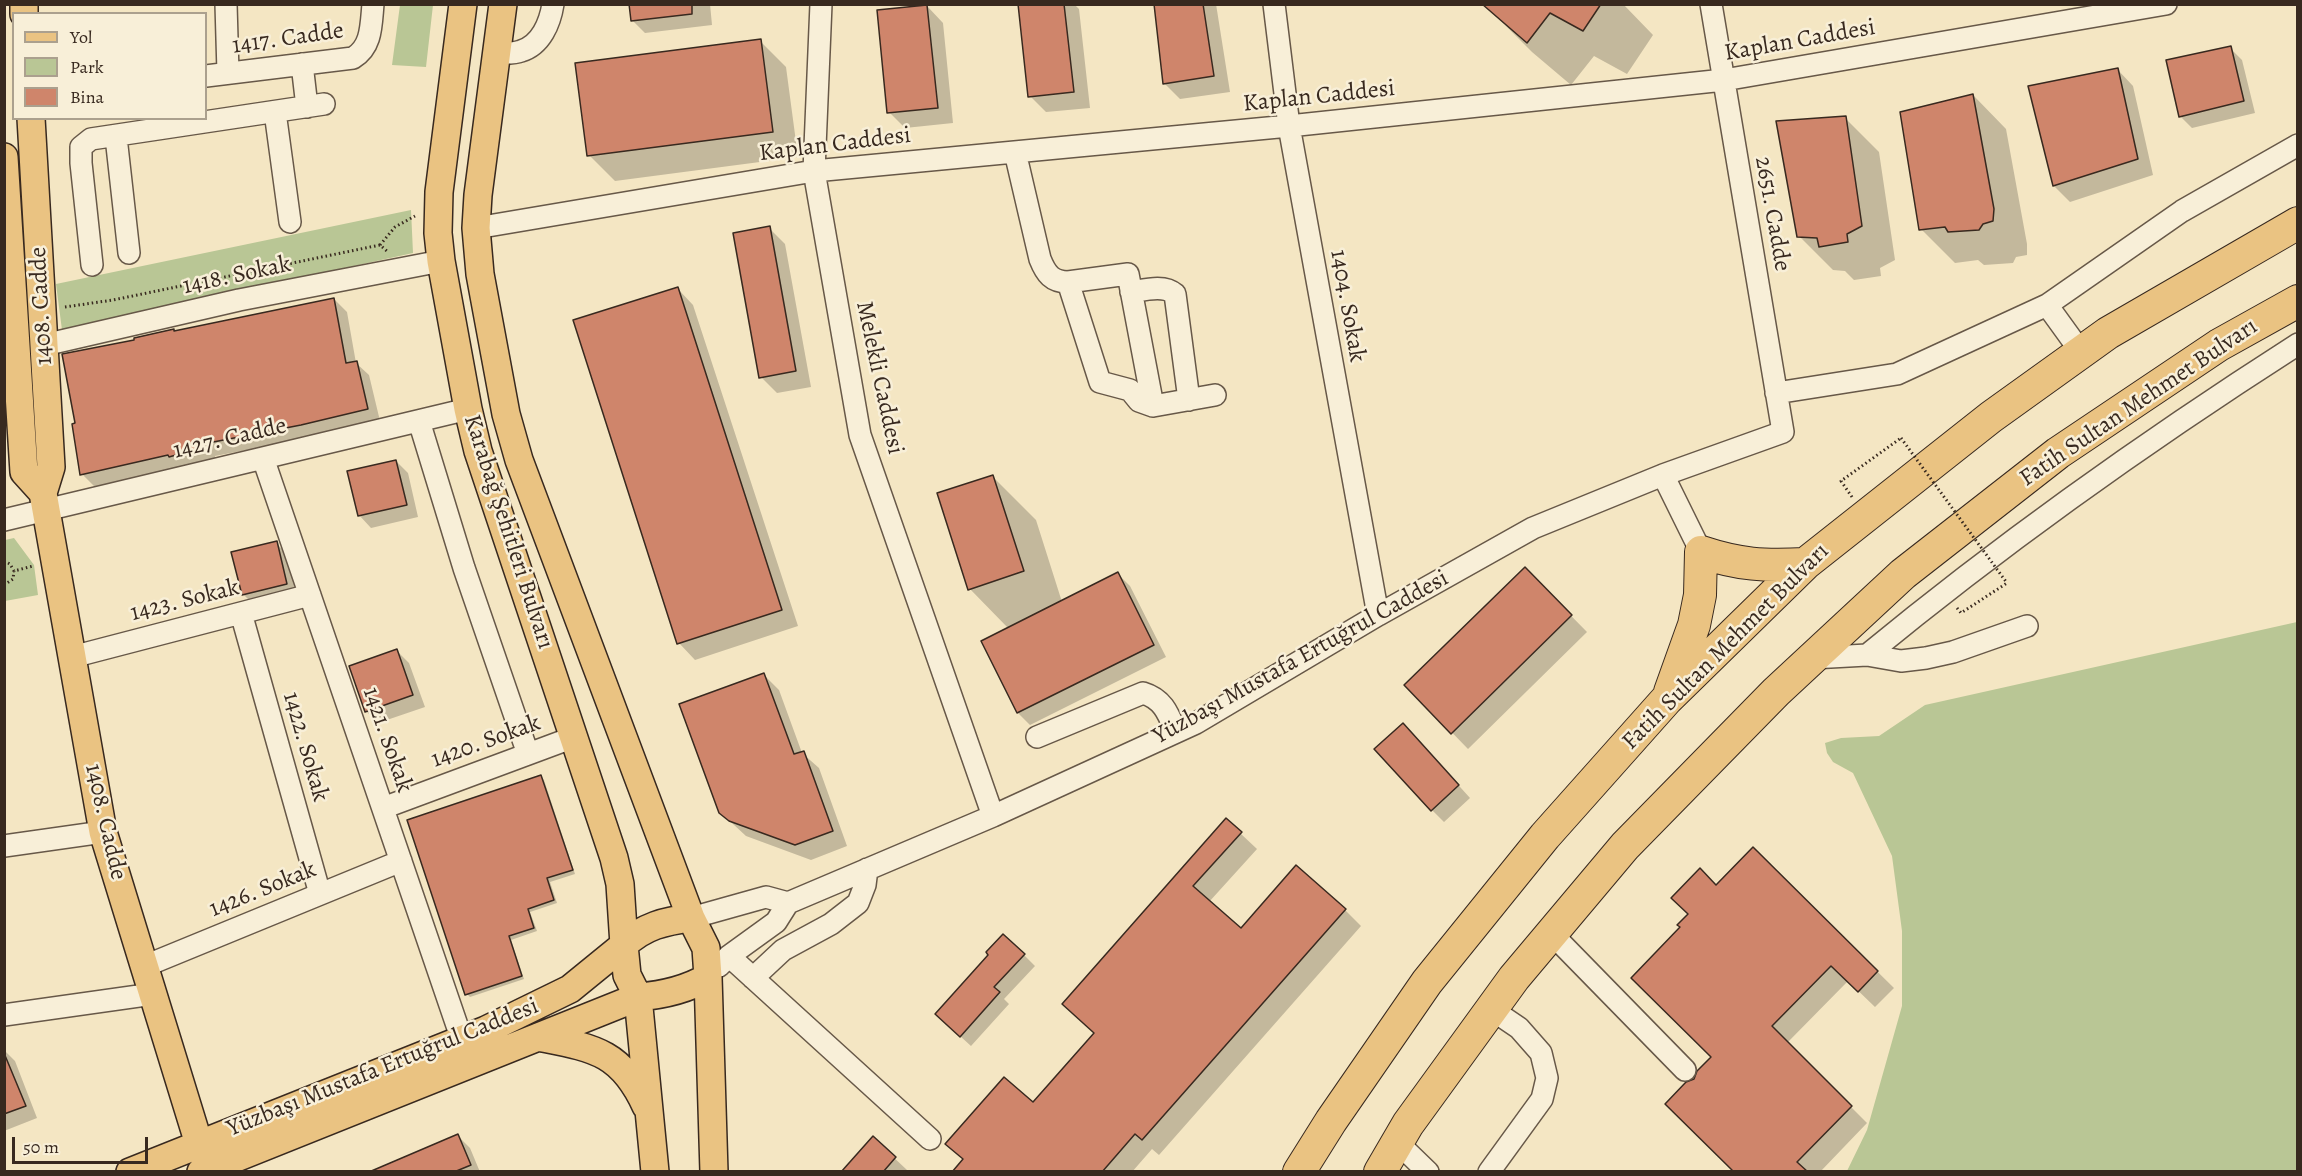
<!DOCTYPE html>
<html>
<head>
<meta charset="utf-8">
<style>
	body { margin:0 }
	#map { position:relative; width:2302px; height:1176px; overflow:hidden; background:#f4e6c3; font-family:Alegreya,serif }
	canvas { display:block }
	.frame { position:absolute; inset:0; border:6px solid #38291f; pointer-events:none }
	.legend { position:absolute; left:12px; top:12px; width:195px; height:108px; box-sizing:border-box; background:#f8efd8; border:2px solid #aba08e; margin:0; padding:8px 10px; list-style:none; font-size:18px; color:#38291f }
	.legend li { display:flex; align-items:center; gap:12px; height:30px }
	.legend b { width:30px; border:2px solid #aba08e }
	.scale { position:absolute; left:12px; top:1137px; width:136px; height:27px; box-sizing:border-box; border:3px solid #38291f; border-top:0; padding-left:8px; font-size:18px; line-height:21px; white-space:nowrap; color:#38291f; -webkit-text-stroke:4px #f8efd8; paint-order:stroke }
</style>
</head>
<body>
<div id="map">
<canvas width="2302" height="1176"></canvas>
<div class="frame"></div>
<ul class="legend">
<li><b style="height:8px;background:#eac382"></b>Yol</li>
<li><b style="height:16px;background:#b9c695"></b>Park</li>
<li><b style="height:16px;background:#cf856b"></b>Bina</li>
</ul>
<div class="scale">50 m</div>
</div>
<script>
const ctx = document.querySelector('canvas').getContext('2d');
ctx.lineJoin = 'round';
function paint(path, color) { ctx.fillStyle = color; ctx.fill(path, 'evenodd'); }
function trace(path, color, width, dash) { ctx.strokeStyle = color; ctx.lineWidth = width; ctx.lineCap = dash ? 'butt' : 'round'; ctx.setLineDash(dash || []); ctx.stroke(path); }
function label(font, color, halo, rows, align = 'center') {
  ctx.font = font + ' Alegreya,serif'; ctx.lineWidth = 5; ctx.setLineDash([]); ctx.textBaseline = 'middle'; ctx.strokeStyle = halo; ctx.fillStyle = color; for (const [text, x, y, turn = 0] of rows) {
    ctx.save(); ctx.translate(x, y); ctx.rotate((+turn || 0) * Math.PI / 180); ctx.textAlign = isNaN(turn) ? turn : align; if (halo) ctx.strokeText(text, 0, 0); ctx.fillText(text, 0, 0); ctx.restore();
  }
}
paint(new Path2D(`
	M400,5H433L426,67L392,65Z
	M411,210L413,253L62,330L56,284Z
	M14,538L34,565L38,595L5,601V540Z
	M2297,622V1171H1847L1867,1130L1902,1006V931L1892,856L1853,773L1833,762L1827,753L1825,743L1841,738L1879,736L1925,705Z`), '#b9c695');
paint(new Path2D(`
	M631,4H710L712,25L645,33L633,21Z
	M1019,4H1074L1079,9L1090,108L1046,112L1030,96Z
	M1155,4H1216L1230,92L1180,99L1164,83Z
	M1492,4H1623L1653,35L1627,74L1594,56L1571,85L1532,52L1489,9Z
	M927,6L943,23L953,123L905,128L889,112Z
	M760,41L786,67L798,157L615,181L589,155Z
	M2230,48L2242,60L2255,113L2192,128L2180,116Z
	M2117,69L2133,86L2153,175L2070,202L2054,186Z
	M1973,95L2006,129L2027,244V255L2016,257L2013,263L1984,265L1978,260L1955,263L1921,229Z
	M1845,118L1879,152L1895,260L1880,268L1881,276L1854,280L1845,271L1833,270L1799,236Z
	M769,228L785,244L811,387L777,393L761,377Z
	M677,288L693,305L798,626L695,660L679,643Z
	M334,299L347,312L356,363L369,375L380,421L314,437L215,456L216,460L95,487L82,474L175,332Z
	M396,461L408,473L418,517L371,528L359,515Z
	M992,476L1036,520L1062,602L1118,574L1130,586L1166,657L1030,725L1018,713L983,642L1009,629L970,589Z
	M276,543L288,555L299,596L256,607L243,594Z
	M1525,569L1587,632L1468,749L1406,685Z
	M397,651L409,663L425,707L378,723L366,711Z
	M764,675L779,690L802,753L819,768L847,846L811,860L746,836L720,812Z
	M1415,737L1470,798L1444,822L1432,810Z
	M541,777L544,780L575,874L550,882L557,903L530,912L537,931L511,940L524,979L470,997L467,994Z
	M1240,833L1257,849L1209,902L1241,930L1345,910L1361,926L1159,1155L1152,1149L1132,1172H954L964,1160L947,1143L1033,1104L1095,1034L1064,1004Z
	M1753,849L1894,988L1875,1007L1848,981L1787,1043L1867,1123L1820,1172H1735L1695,1080L1713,1057L1682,927L1716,887Z
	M1024,955L1035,966L1004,999L1009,1004L971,1046L948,1025Z
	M4,1050L15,1061L37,1118L4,1131Z
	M458,1136L470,1148L480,1172H389Z
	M873,1138L907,1170L906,1172H843Z`), '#0003');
const building = new Path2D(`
	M629,4H692V14L631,21Z
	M1018,4H1064L1074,92L1028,97Z
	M1154,4H1203L1214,76L1163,84Z
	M1482,4H1601L1583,31L1550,13L1527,43Z
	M927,5L938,108L887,113L877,10Z
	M761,39L773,132L587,156L575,63Z
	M2231,46L2244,101L2179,117L2166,60Z
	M2118,68L2138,159L2053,186L2028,86Z
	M1973,94L1994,209L1993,221L1983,224L1979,230L1948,232L1945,227L1919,230L1900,112Z
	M1846,116L1862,226L1847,234L1848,242L1819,247L1817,238L1797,237L1776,121Z
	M770,226L796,371L759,378L733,233Z
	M678,287L782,610L677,644L573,320Z
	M334,298L346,363L357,361L368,409L301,425L203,444L204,447L169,457L168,455L80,475L72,424L75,423L62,354L134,340V338L174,329V331Z
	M396,460L407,505L358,516L347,471Z
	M993,475L1024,571L968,590L937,493Z
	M277,541L287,584L242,595L231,552Z
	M1525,567L1572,615L1451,734L1404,685Z
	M1118,572L1154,645L1017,713L981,641Z
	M397,649L413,695L365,712L349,666Z
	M764,673L794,754L804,751L833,831L795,845L729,821L719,813L679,704Z
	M1403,723L1459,785L1431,811L1374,749Z
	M541,775L573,870L547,878L554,900L528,909L534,928L509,936L522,976L465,995L407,820Z
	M1226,818L1242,832L1193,886L1241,928L1296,865L1346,909L1142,1140L1135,1134L1102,1172H952L963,1159L945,1144L1004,1077L1033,1102L1094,1033L1062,1004Z
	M1753,847L1878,971L1858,992L1831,966L1772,1026L1852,1106L1797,1162L1808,1172H1734L1665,1104L1686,1082L1694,1079L1697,1071L1711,1057L1631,978L1680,927L1677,925L1688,914L1671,898L1700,868L1716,885Z
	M1003,934L1025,954L994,987L1000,992L960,1037L935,1014L988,955L986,952Z
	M4,1053L26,1106L4,1114Z
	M458,1134L471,1165L454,1172H369Z
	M873,1136L896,1157L883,1172H841Z`);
paint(building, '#cf856b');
trace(building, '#38291f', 1.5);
const minor = new Path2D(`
	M226,4L228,73
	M821,4L814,171L860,435L993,816
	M1274,4L1289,126L1378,615
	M496,53C504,53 514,54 521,51C541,45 550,23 553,4
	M302,64L307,107
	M206,76L353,58C372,47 371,25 373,4
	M275,112L290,222
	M116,137L129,253
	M1015,152L1040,259C1046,274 1052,282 1068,282L1128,274L1153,406
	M476,228L814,171L1289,126L1724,80L2166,4
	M92,265L81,163V147L91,139L324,104
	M1068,282L1100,382L1130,390L1139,401L1153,406L1215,395
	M1131,292C1144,290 1164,284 1175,294L1189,400
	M2047,305L2081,352
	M44,345L239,300L441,261
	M1776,393L1897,374L2047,305L2182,211L2298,145
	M419,421L464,568L528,754
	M263,458L462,1040
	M1663,475L1701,552
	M4,520L468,409
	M241,613L320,894
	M1867,655C2004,542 2148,440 2298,344
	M72,657L310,595
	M1812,658L1867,655L1901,661L1926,658L1953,652L2027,626
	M1037,737L1143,693C1163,699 1168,713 1176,732
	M383,808L574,737
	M4,846L103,832
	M788,903L993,816L1196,723L1378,615L1533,528L1663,475L1783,432L1711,4
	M691,918L766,897L788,903L776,922L729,956L719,966
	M1551,933L1685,1070
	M729,956L930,1139
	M145,966L401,861
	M753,978L783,950L831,924L858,903L865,885L867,869
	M4,1015L153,994
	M1397,1142L1428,1172
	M1489,1172L1542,1099L1547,1078L1541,1053L1519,1028L1491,1009`);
const major = new Path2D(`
	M24,4V14
	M31,118L51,467L43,493L103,832L199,1144
	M4,157L24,472L43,493
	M708,977L714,1172
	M538,1037C593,1048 621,1051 646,1106
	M130,1172L486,1030L570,989L624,945L620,884L614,858L478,451L468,409L441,261L438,233L439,192L463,4
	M201,1172L638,997C664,995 686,990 708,977L706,948L691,918L519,460L506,414L480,274L476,228L478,195L503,4
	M655,1172L638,997L627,975L624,945C644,926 665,921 691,918`);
const highway = new Path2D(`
	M1670,692L1694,625L1700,595L1701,552C1740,565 1764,566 1805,564
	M1299,1172L1331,1121L1427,982L1545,836L1667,699L1805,564L1991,417L2108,333L2298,223
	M1380,1172L1408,1124L1514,978L1625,846L1776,692L1903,574L2058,453L2219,345L2298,301`);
trace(minor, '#675848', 24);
trace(major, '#38291f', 30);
trace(highway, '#38291f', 34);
trace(new Path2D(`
	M380,245L395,227L415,216
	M65,307L113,300L380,245L388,252
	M1852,497L1841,481L1901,438
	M4,561L10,564L14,571L33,566
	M4,585L13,579L14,571
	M1957,608L1961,613L2007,583`), '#38291f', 3, [1.5, 3]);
trace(minor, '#f8efd8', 21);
trace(major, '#eac382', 27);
trace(highway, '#eac382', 32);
trace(new Path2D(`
	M1901,438L2007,583`), '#38291f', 3, [1.5, 3]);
label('24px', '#38291f', '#f8efd8', [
	["1417. Cadde",288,39,-8],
	["Kaplan Caddesi",1800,41,-10],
	["Kaplan Caddesi",1319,97,-6],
	["Kaplan Caddesi",835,145,-7],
	["2651. Cadde",1772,214,80],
	["1418. Sokak",237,276,-12],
	["1408. Cadde",42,306,-93],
	["1404. Sokak",1347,306,80],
	["Melekli Caddesi",879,378,78],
	["Fatih Sultan Mehmet Bulvarı",2139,403,-34],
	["1427. Cadde",230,439,-13],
	["Karabağ Şehitleri Bulvarı",508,532,72],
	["1423. Sokak",185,601,-14],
	["Fatih Sultan Mehmet Bulvarı",1726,647,-45],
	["Yüzbaşı Mustafa Ertuğrul Caddesi",1301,658,-29],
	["1421. Sokak",387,740,71],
	["1420. Sokak",486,742,-20],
	["1422. Sokak",305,747,74],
	["1408. Cadde",105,822,77],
	["1426. Sokak",263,890,-22],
	["Yüzbaşı Mustafa Ertuğrul Caddesi",383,1068,-22]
]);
</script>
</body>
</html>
